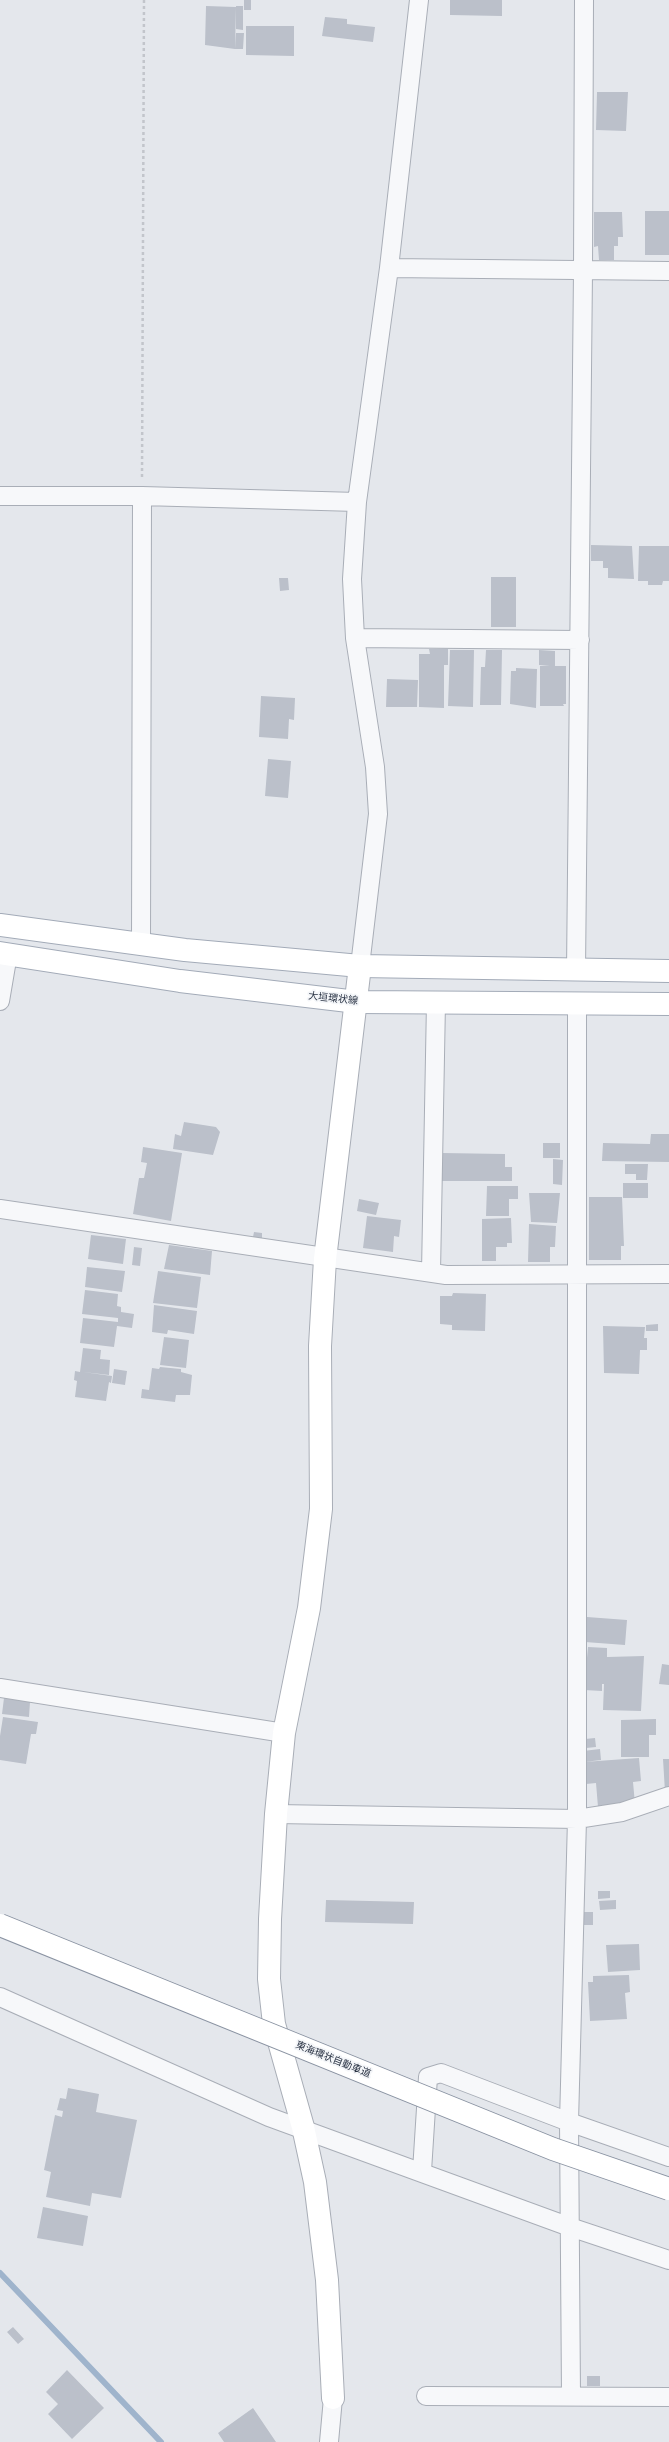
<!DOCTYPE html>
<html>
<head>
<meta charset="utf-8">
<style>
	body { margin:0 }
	canvas { display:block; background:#e4e7ec }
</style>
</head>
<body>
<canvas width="669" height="2442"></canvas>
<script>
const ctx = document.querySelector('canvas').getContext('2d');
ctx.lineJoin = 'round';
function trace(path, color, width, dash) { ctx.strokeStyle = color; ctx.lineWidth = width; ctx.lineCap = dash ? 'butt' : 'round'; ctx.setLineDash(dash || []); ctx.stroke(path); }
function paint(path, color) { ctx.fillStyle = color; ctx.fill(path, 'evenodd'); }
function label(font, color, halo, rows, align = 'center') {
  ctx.font = font + ' Poppins,"Noto Sans JP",sans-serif'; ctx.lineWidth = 3.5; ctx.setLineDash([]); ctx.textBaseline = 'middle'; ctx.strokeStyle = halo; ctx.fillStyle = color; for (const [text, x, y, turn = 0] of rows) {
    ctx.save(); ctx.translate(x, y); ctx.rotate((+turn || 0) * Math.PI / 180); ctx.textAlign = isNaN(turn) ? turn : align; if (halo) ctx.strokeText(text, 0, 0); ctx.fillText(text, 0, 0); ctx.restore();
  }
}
trace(new Path2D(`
	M0,2273L161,2442`), '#9fb4cc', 6);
paint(new Path2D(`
	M244,0H251V10H244Z
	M450,0H502V16L450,15Z
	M206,6L236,7L235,49L205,45Z
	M236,6H243V30L236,29Z
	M325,17L347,19V24L375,27L373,42L322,36Z
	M246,26H294V56L246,55Z
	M236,33H244L243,49H235Z
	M597,92H628L626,131L596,130Z
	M645,211H669V255H645Z
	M594,212H622L623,237H618V246H614V260H599L598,246L594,247Z
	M591,545L632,546L634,579L608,578V568H603V561H591Z
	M639,546H669V581H663L662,585H648V581H638Z
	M491,577H516V627H491Z
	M279,578H288L289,590L280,591Z
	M429,649H448V665H444V708L419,707V654H430Z
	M450,650H474L473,707L448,706Z
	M486,650H502L501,705H480L481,667H485Z
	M539,650L555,651V666H566V704H563L564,706H540V666H550L539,665Z
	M516,668L537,669L536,708L510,704L511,671H516Z
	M387,679L418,680L417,707H386Z
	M261,696L295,698L294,720L289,719L288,739L259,737Z
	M268,759L291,761L288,798L265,796Z
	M184,1122L216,1127L220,1132L213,1155L173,1149L175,1134L181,1136Z
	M651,1134H669V1162L602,1161L603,1143L650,1144Z
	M543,1143H560V1158H543Z
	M143,1147L182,1153L171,1221L133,1214L139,1178H144L147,1163L141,1162Z
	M442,1153L505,1154V1167H512V1181H442Z
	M553,1159L563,1160L562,1185L553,1184Z
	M625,1164H648L647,1180H636V1174H625Z
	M623,1183H648V1198H623Z
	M487,1186H518V1199H509V1216H486Z
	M529,1193H560L557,1223L531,1222Z
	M589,1197H622L624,1246H621V1260H589Z
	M359,1199L379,1203L376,1215L357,1211Z
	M367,1216L401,1220L399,1237L394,1236L393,1252L363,1248Z
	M511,1218L512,1243H507V1247H496V1261H482V1219Z
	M529,1224L556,1226L555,1247H550V1262H528Z
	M254,1232L262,1233V1239L253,1237Z
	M91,1235L126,1239L123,1264L88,1259Z
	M169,1245L212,1251L210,1275L164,1269Z
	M134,1247L142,1248L140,1266L132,1265Z
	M87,1267L125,1271L122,1292L85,1287Z
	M158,1271L201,1277L197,1308L153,1303Z
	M85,1290L118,1294L117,1306L121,1307V1312L134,1314L132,1328L117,1326L114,1347L80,1343L83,1318L118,1322V1318L82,1314Z
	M453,1293L486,1294L485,1331L452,1330V1325L440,1324V1296H452Z
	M154,1305L197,1311L194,1334L168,1330L167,1334L152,1332Z
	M658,1324V1331H646V1325Z
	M603,1326L645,1327L644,1338H647V1350H640L639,1374L604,1373Z
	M164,1337L189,1340L186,1368L160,1365Z
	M83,1348L101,1350L100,1359L110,1360L109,1375L83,1372L112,1376L111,1383L109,1382L106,1401L75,1397L77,1381L74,1380L75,1371L80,1372Z
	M160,1367L181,1369V1372L192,1375L190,1395H176L175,1402L141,1398L142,1389L149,1390L152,1368L159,1369Z
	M114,1369L127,1371L125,1385L112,1383Z
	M587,1617L627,1620L625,1645L585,1642Z
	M588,1647L607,1648V1657L644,1656L641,1711L603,1710L604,1684H602V1691L584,1690Z
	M662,1664L669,1665V1685L659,1684Z
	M4,1698L30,1702L29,1717L2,1714Z
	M3,1717L38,1722L36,1734H31L26,1764L0,1760V1736Z
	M656,1719V1735H649V1757H621V1720Z
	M595,1738L596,1747L586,1748L585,1739Z
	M600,1749L601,1760L584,1762L583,1751Z
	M639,1758L641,1781L633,1782L635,1804L598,1807L596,1783L586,1784L584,1762Z
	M663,1759H669V1792H665Z
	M598,1891H610V1898L598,1899Z
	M326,1900L414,1902L413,1924L325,1922Z
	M616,1900V1909L600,1910L599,1901Z
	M584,1912H593V1925H584Z
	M639,1944L640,1970L608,1972L606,1945Z
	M629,1975L630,1992L625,1993L627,2019L590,2021L588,1982H593V1976Z
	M68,2088L99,2094L96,2112L137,2120L121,2198L92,2193L90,2206L46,2197L51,2172L44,2170L55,2115L62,2117L63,2111L57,2110L60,2098L66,2099Z
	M43,2207L88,2216L83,2246L37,2238Z
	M13,2327L24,2339L18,2344L7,2332Z
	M67,2370L104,2408L72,2439L48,2414L58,2404L46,2392Z
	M587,2376H600V2386H587Z
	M253,2408L276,2442H224L218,2433Z`), '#bbc0ca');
const street = new Path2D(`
	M389,268L669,271
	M0,496H142L357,502
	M355,638L580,640
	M141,944L142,496
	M360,966L378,814L375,767L355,638L352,579L357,502L389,268L419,0
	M576,971L583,271L584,0
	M0,1001L8,954
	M0,1209L446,1275L669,1274
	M431,1272L436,1002
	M0,1688L284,1733
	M276,1814L577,1819L622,1812L669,1796
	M0,1997L269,2117L570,2227L669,2260
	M422,2171L428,2077L441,2073L569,2122L669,2157
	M426,2396L669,2397
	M571,2396L569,2122L577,1819V1003
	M329,2442L333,2398`);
const secondary = new Path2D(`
	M333,2398L327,2280L315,2182L303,2127L274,2024L269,1979L270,1919L276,1814L284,1733L309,1608L321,1509L320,1346L325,1259L360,966`);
const primary = new Path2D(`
	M0,925L185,950L360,966L669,971
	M0,953L180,981L357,1002L669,1004`);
trace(street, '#a9aeb7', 20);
trace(secondary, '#a9aeb7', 24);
trace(primary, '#a3abb8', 24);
trace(new Path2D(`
	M142,477L144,0`), '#c2c5cb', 2.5, [3, 3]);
trace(street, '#f7f8fa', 18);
trace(secondary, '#fff', 22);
trace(primary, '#fff', 22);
const highwayBridge = new Path2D(`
	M0,1925L553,2149L669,2189`);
trace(highwayBridge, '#8b94a3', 24, []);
trace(highwayBridge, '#fff', 22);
label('10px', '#2b3445', '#f4f6f9', [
	["大垣環状線",333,999,6],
	["東海環状自動車道",333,2060,22]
]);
</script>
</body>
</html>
